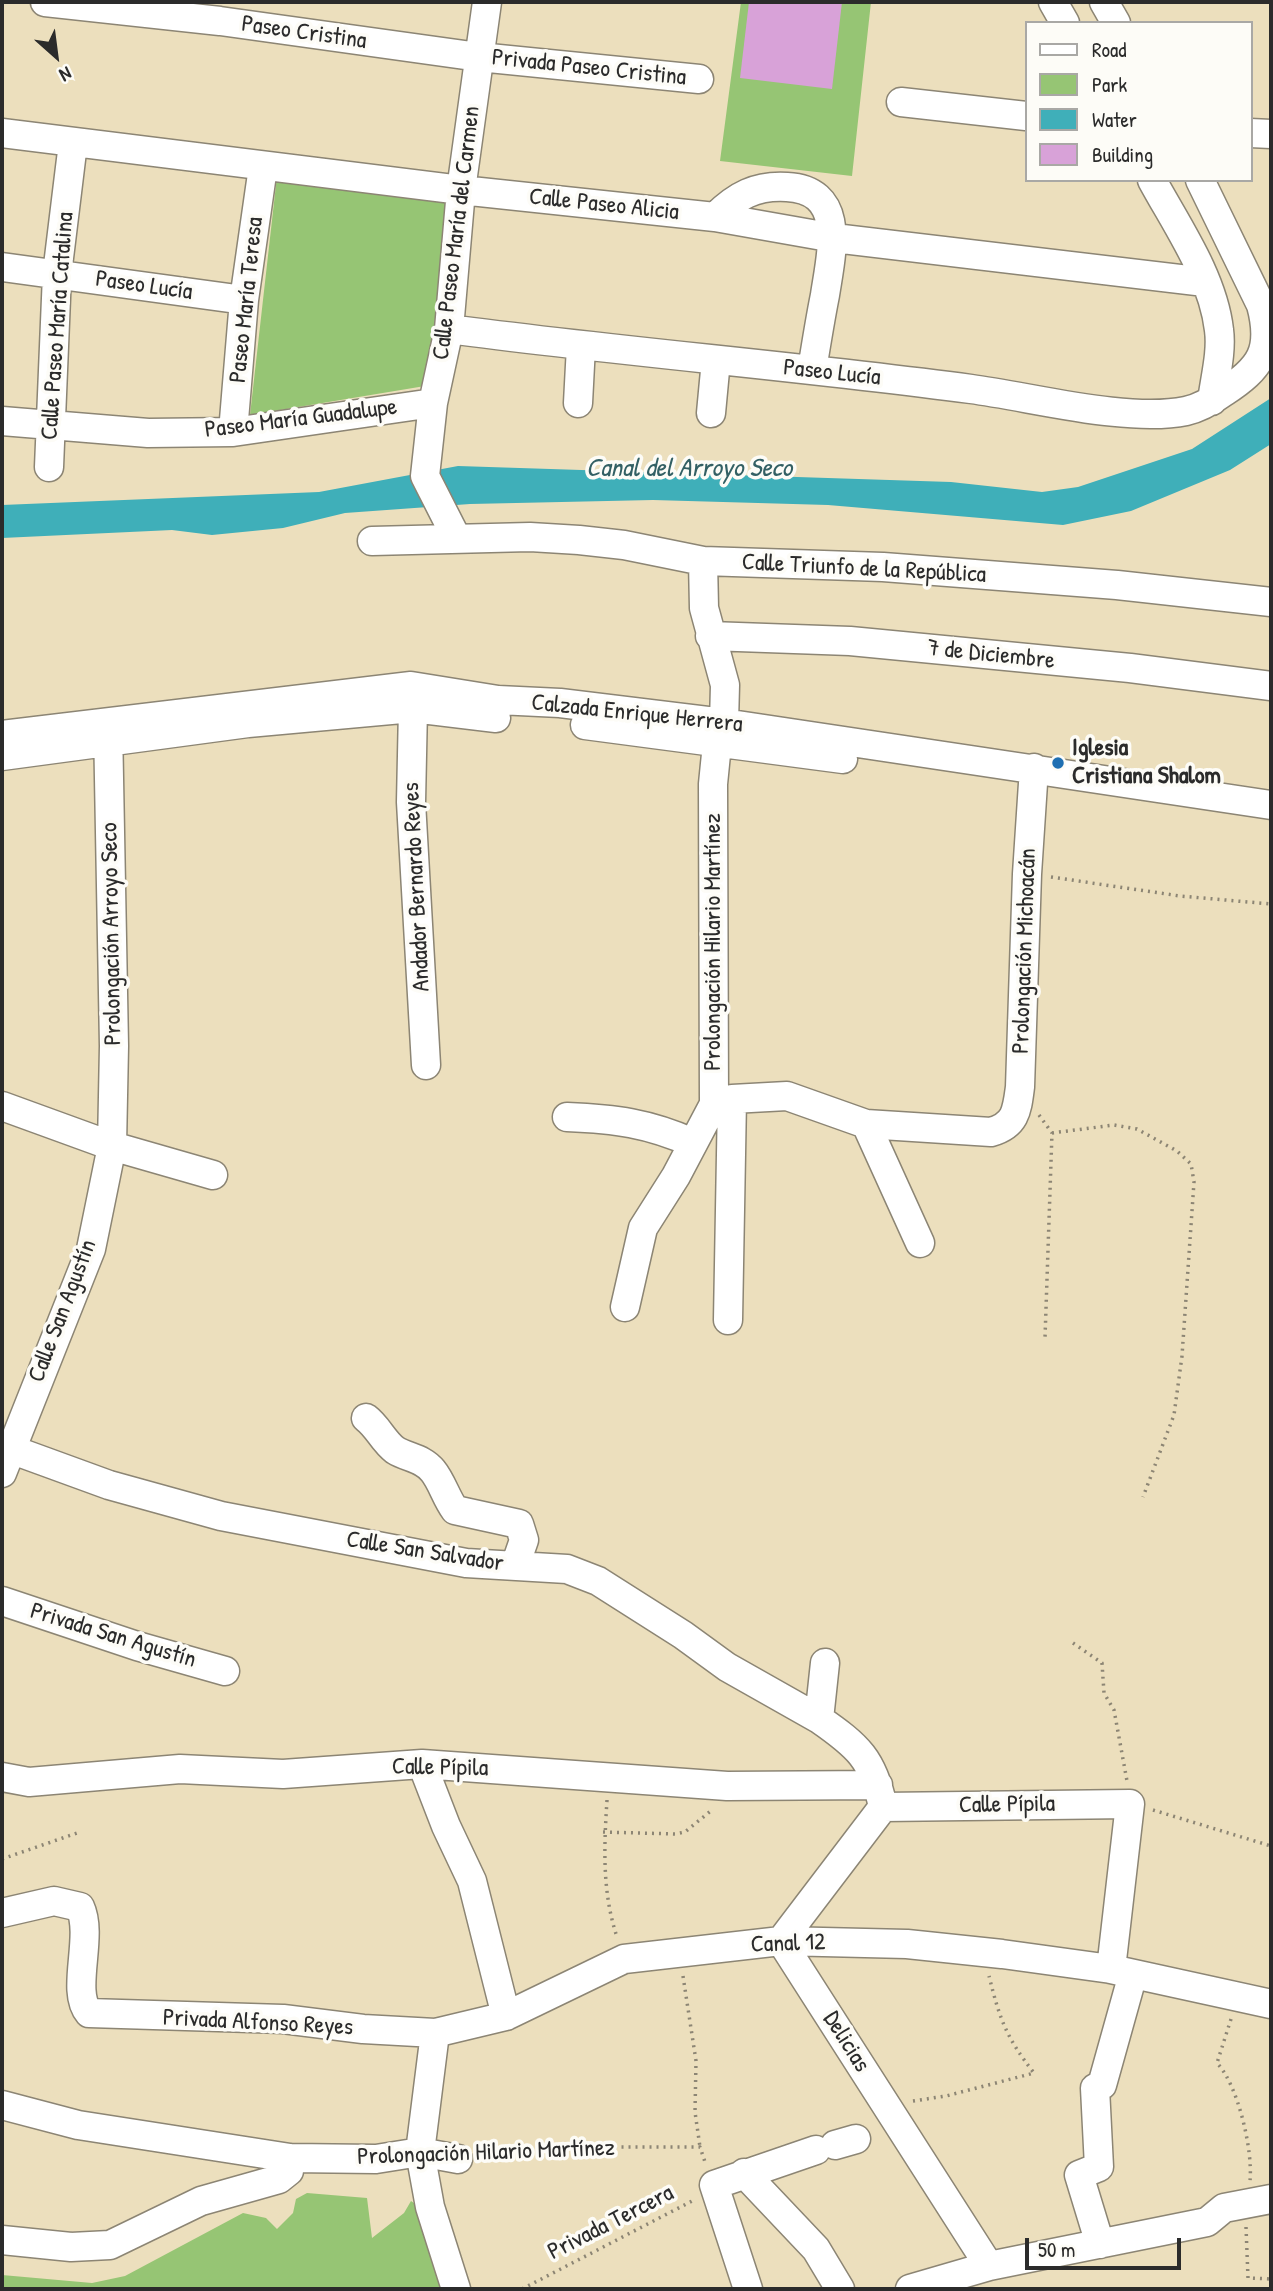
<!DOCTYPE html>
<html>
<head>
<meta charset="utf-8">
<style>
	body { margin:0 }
	#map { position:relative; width:1273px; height:2291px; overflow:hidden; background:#ecdfbd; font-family:"Patrick Hand",sans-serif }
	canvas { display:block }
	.frame { position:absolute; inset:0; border:4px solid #2b2b2b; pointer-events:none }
	.legend { position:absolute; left:1025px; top:21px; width:228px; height:161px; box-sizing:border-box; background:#fdfcf7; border:2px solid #a9a8a5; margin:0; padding:9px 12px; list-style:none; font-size:21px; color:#2b2b2b }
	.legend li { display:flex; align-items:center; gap:14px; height:35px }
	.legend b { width:35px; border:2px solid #a9a8a5 }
	.north { position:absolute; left:21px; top:21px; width:70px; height:70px; -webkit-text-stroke:5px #fdfcf7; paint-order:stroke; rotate:152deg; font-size:19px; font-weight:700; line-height:28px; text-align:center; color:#2b2b2b }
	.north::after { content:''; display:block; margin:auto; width:24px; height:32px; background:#2b2b2b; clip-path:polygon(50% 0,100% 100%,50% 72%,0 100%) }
	.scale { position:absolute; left:1025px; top:2238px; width:156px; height:32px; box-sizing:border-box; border:4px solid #2b2b2b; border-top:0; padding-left:9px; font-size:21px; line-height:24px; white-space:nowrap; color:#2b2b2b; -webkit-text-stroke:5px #fdfcf7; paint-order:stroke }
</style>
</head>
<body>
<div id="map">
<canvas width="1273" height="2291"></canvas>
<div class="frame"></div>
<ul class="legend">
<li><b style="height:9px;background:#fff"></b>Road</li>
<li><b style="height:19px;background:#96c574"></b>Park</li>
<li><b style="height:19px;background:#3fafb9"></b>Water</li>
<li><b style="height:19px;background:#d8a2d8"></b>Building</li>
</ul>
<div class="north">N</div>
<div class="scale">50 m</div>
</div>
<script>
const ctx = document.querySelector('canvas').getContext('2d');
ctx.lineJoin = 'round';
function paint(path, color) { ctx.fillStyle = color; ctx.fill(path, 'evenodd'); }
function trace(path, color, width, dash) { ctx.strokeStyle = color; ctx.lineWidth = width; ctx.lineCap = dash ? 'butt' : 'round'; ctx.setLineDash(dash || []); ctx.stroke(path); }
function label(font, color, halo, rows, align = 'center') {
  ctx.font = font + ' "Patrick Hand",sans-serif'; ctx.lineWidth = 7; ctx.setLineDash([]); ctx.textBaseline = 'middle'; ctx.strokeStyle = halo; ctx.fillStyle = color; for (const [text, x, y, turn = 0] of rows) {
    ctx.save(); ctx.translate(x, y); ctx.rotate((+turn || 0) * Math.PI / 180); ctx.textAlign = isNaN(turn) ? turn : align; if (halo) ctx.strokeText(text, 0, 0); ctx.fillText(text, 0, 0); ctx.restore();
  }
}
paint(new Path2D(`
	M741,2H871L852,176L720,161Z
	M277,176L450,204L431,385L250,415Z
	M307,2193L367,2198L372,2238L404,2213L411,2201L421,2208L444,2289H2V2275L92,2283L125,2276L243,2213L266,2218L277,2229L293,2213L296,2199Z`), '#96c574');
paint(new Path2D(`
	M1271,398V444L1230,470L1131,511L1063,525L828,505L653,500L470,504L345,513L283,528L212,535L172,530L2,538V505L319,492L458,466L951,482L1042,492L1078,487L1192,449Z`), '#3fafb9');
paint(new Path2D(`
	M749,2H842L832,89L740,78Z`), '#d8a2d8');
const minor = new Path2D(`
	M45,2L220,21L479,57L699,79
	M1053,2L1065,23
	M1104,2L1116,23
	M901,102L1026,116
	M2,133L461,190L715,217L834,238L1205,282
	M1250,133L1271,134
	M1152,180C1177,226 1213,277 1219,330C1222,352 1215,378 1212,401
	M715,217C736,196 756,185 787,187C848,190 831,255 825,295C820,320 816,345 812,370
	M2,267L244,300
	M449,329C623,352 797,366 971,389C1032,397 1128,423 1186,411C1200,408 1213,400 1224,392C1261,368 1273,350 1261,305L1200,180
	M578,403L581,346
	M711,413L716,360
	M2,421L148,433L233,432L433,403
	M233,432L244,300L263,167
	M49,467L57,274L73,143
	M457,539L425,476L433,403L449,329L461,190L487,2
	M372,541L530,537L579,540L624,545L703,561L883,567L1117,585L1271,602
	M710,636L850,641L1130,668L1271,686
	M413,708L411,802L426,1065
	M585,725L843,759
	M2,735L411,686L498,700L560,703L724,723L1271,805
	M2,756L248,723L413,708L496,718
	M714,1104L732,1099L787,1096L866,1124L991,1132C1016,1125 1017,1110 1020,1087L1027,874L1034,768
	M2,1106L112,1146L213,1175
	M567,1117C615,1119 648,1123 693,1143
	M866,1124L920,1243
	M625,1307L643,1228L676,1176L714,1104L713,784L717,744L724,723L725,685L704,608L703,561
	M728,1320L732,1099
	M366,1418C378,1427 383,1441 395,1450C408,1458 423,1458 433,1471C442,1482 446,1498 455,1510L519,1524L524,1540L515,1566
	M2,1446L109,1485L221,1516L466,1563L567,1569L598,1581L683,1635L727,1667L819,1719
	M2,1473L91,1249L112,1146L114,1046L108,725
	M2,1601L137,1646L225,1671
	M825,1663L819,1719C858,1746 873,1759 883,1807L781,1941L989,2266
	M422,1764L446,1826L472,1881L506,2016
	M2,1777L29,1782L180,1769L283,1774L422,1764L727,1786L878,1785
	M883,1807L1130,1804L1111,1969
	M2,1913L54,1901L80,1907C94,1937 70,1991 89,2013L283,2019L363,2029L435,2033
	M2,2105L78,2125L290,2158L376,2159L420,2152L458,2159
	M835,2145L856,2139
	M744,2173L816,2249L840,2289
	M2,2240L71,2247L110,2245L201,2201L279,2179L289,2171L290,2158
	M1100,2244L1079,2175L1099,2167L1095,2088L1102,2085L1133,1974
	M456,2289L430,2207L420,2152L435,2033L506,2016L624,1959L781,1941L907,1944L1002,1954L1111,1969L1271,2004
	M748,2289L714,2185L816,2150
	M910,2289L989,2266L1207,2222L1224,2208L1271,2199`);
trace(minor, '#8c8574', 31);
trace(new Path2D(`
	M1051,877L1180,896L1271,904
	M1039,1115L1052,1133L1045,1338
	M1052,1133L1114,1125L1137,1129L1177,1151L1191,1164L1194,1182L1182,1356L1174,1415L1143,1497
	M1073,1643L1102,1663L1104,1693L1114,1710L1127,1781
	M607,1800C604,1847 602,1892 617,1937
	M1153,1810L1271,1846
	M603,1832L675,1834L685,1832L713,1809
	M2,1859L80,1832
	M683,1976L696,2061L695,2112L700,2147
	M1231,2019L1217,2063C1238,2085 1253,2150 1250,2181
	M913,2101L946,2096L1034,2073C1006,2037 1000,2020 989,1976
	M482,2157L585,2147H700L705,2162
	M1246,2227L1248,2278L1271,2279
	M522,2289L694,2200`), '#8c8574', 3.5, [2, 5]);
trace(minor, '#fff', 28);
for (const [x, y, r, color] of [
	[1058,763,7,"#1f6fb2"]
]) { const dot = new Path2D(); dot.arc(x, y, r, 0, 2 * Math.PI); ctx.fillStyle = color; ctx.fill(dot); trace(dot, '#fdfcf7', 2.5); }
label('24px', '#2b2b2b', '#fdfcf7', [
	["Paseo Cristina",304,33,8],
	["Privada Paseo Cristina",589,68,6],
	["Calle Paseo Alicia",604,205,6],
	["Calle Paseo María del Carmen",457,233,-83],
	["Paseo Lucía",144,286,8],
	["Paseo María Teresa",247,300,-84],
	["Calle Paseo María Catalina",58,326,-86],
	["Paseo Lucía",832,373,6],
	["Paseo María Guadalupe",301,419,-7],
	["Calle Triunfo de la República",864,569,3],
	["7 de Diciembre",991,655,6],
	["Calzada Enrique Herrera",637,714,6],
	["Andador Bernardo Reyes",417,887,-93],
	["Prolongación Arroyo Seco",112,934,-91],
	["Prolongación Hilario Martínez",714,942,-90],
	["Prolongación Michoacán",1025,951,-88],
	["Calle San Agustín",63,1311,-69],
	["Calle San Salvador",425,1552,9],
	["Privada San Agustín",113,1636,17],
	["Calle Pípila",440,1768,1],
	["Calle Pípila",1007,1805,-1],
	["Canal 12",788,1944,-2],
	["Privada Alfonso Reyes",258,2023,3],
	["Delicias",846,2042,58],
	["Prolongación Hilario Martínez",486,2153,-2],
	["Privada Tercera",611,2223,-27]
]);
label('bold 24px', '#2b2b2b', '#fdfcf7', [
	["Iglesia",1072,749],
	["Cristiana Shalom",1072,777]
], 'left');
label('italic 26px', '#336064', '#fdfcf7', [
	["Canal del Arroyo Seco",689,469]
]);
</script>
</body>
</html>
